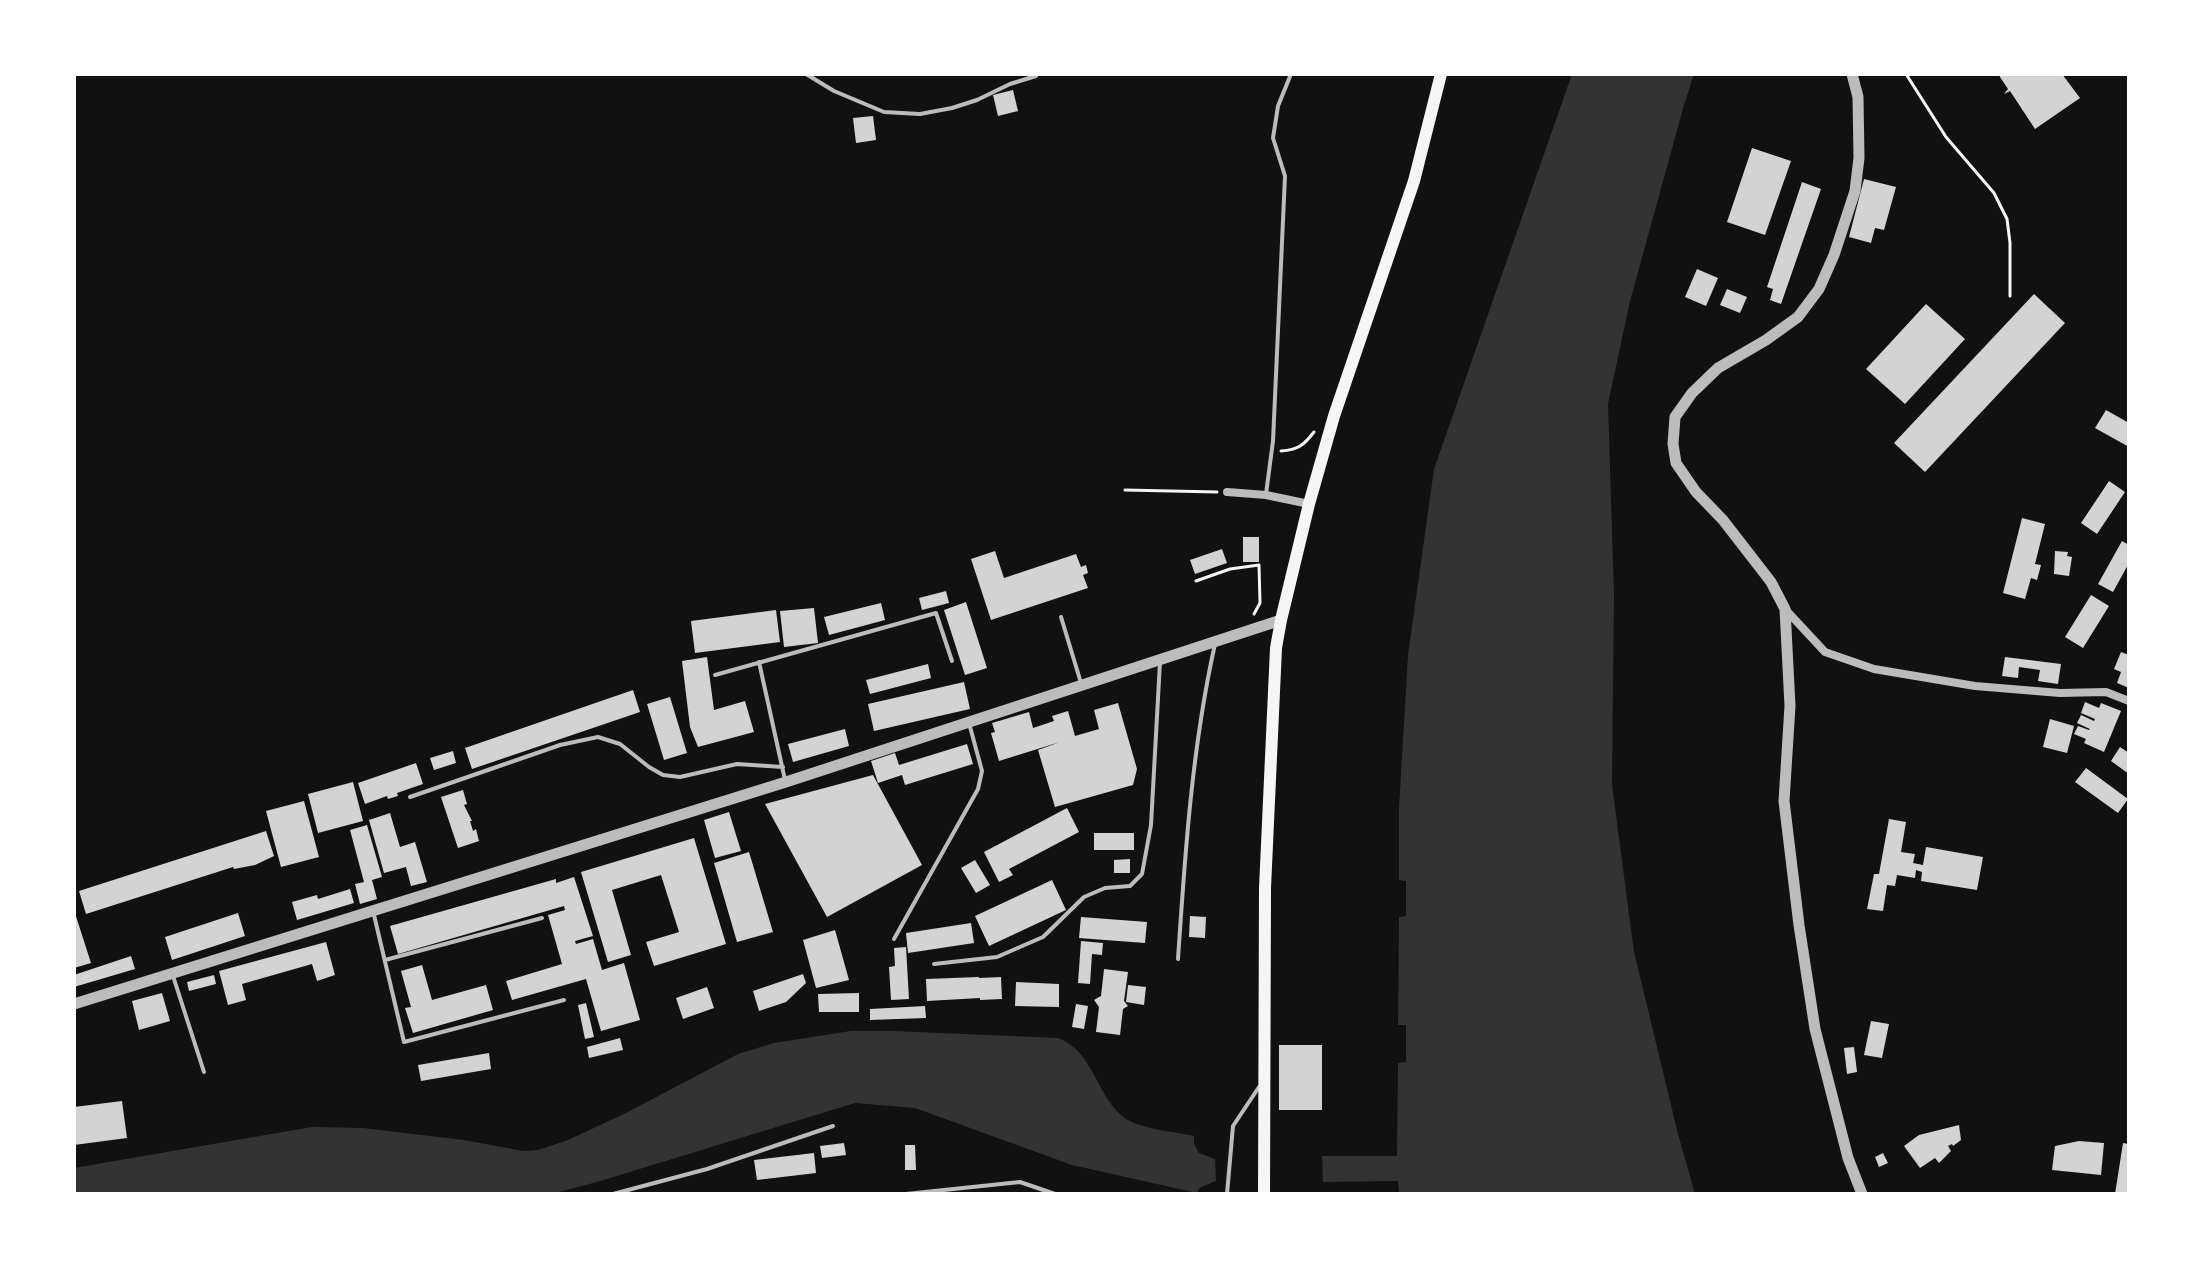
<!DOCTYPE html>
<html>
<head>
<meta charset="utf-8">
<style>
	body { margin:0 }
	#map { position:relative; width:2203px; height:1268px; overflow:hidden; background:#111; font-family:"Exo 2",sans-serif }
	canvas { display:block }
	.frame { position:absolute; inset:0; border:76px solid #fff; pointer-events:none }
</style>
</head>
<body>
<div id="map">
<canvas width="2203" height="1268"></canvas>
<div class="frame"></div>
</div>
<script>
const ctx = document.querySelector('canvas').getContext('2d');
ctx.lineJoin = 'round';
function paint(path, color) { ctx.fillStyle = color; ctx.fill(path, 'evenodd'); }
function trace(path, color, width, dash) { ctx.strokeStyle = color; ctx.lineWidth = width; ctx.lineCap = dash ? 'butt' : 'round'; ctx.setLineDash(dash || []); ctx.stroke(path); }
paint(new Path2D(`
	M1572,74H1694L1684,105L1630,301L1608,404L1614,594L1612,785L1634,952L1678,1134L1695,1194H1399L1398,1181L1323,1182L1322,1156H1397L1398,1063L1406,1062V1025H1398L1399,917L1406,916V881L1399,880V808L1408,655L1434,469Z
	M851,1031H893L1058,1038C1095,1052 1096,1098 1126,1119C1142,1129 1175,1132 1194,1136V1144L1199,1153L1215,1159L1216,1181L1199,1188L1197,1193L1072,1165L915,1108L855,1103L597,1182L551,1194H74V1168L312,1127L363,1128L464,1140L523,1151L538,1150L568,1140L626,1113L738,1054L774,1043Z`), '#333');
paint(new Path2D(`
	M1998,74H2062L2080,98L2035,129L2010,91L2004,94L2008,89Z
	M1013,90L1018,111L998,116L993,95Z
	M873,116L876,140L856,143L853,118Z
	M1752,148L1791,161L1765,235L1727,222Z
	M1864,179L1896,187L1884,230L1875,228L1871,243L1849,237Z
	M1802,182L1821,189L1781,304L1770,300L1773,289L1767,287Z
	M1697,269L1718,278L1706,306L1685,297Z
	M1727,289L1747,297L1740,313L1720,305Z
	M2034,294L2065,323L1925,472L1894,443Z
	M1926,304L1965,339L1905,404L1866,369Z
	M2106,410L2129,423V447L2095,428Z
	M2109,481L2125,492L2097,534L2081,523Z
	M2022,518L2045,524L2035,564L2041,565L2037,580L2031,578L2025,599L2003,593Z
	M1243,537H1259V562H1243Z
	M2122,541L2129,545V563L2113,592L2098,584Z
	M1222,549L1227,563L1195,574L1190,560Z
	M995,551L1004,578L1076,554L1081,567L1086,565L1088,573L1083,575L1088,588L991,620L971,559Z
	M2055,551L2068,552L2067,556L2072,557L2069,576L2054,574Z
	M946,591L949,603L922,610L919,598Z
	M2091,595L2109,606L2083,648L2065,637Z
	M966,602L987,668L965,675L944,610Z
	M881,603L885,620L829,635L824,617Z
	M814,608L818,643L784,647L780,611Z
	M776,610L780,642L695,653L691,621Z
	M2121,652L2129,655V688L2117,683L2121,672L2114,669Z
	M707,657L714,710L745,701L754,732L698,747L690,727L682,661Z
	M2005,657L2061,664L2058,684L2038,681L2040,670L2019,667L2018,678L2002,676Z
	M928,664L931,678L870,694L866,680Z
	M964,682L970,709L874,731L868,704Z
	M633,690L640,712L472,769L465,748Z
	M670,697L687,753L664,760L647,704Z
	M2085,702L2099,708L2101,703L2121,711L2104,752L2084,743L2086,739L2074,734L2078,726L2089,730L2090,729L2077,723L2081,715L2094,721L2095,719L2081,713Z
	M1118,703L1137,769L1133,785L1055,807L1038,750L1060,742L999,761L991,733L995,732L992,723L1029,712L1033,728L1054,721L1052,716L1068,711L1075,736L1099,729L1094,710Z
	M2050,719L2074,726L2067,753L2043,747Z
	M845,729L849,746L793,762L788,744Z
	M967,744L973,764L905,785L902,775L878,783L871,761L895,753L899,765Z
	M2120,747L2129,753V774L2111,761Z
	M453,751L456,763L434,770L430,758Z
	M416,763L423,784L397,793L398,796L388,799L387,796L365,804L358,783Z
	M2086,768L2128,799L2118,813L2075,782Z
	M873,775L922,865L827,917L765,804Z
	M353,782L363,821L318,833L308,794Z
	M463,790L467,804L464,805L472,821H470L473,831L476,829L479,841L458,848L441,797Z
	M304,801L319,857L281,867L266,811Z
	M1067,808L1079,832L1009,869L1013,875L999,882L984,852Z
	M729,812L741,851L715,858L704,820Z
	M390,813L400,847L415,842L427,882L411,886L406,867L384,873L369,820Z
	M1889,819L1906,822L1901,852L1915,854L1913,863L1923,865L1926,847L1983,857L1977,890L1921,881L1922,872L1916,870L1915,878L1897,875L1895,886L1887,885L1883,911L1867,909L1874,874H1879Z
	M367,825L382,877L372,880L377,899L360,904L355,884L364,882L350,830Z
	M266,831L274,856L255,865L234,869L233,867L86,914L79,891Z
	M1094,833H1134V850H1094Z
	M694,838L726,944L654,966L646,942L679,932L661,875L612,890L631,955L608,962L581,872Z
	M749,852L773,932L737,942L714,863Z
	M1130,859V873H1114V860Z
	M975,860L990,885L976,893L961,868Z
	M574,877L593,936L575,941L576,944L593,939L602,970L624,963L640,1020L601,1031L586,979L512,1000L506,981L562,964L548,915L565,910L564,906L398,954L390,926L556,879V883Z
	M1052,880L1066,910L989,946L975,916Z
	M350,889L354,903L297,920L292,902L317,895L318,899Z
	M74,910L91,963L74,968Z
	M238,913L245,936L172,960L165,937Z
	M1190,916L1206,917L1205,938L1189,937Z
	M1081,917L1147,922L1145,943L1079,938Z
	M971,923L974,943L908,953L906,933Z
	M835,930L849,980L816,988L803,940Z
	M1081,941L1103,943L1102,955L1092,954L1090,984L1078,983Z
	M326,942L335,975L317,981L312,964L242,984L246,1000L228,1005L219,971Z
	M906,947L909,999L891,1000L889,967L895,966L894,948Z
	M131,956L135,969L74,987V975Z
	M422,965L432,1000L486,985L493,1010L413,1033L405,1008L411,1007L401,971Z
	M1104,969L1128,972L1124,1001L1128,1006L1123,1009L1120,1035L1096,1032L1099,1007L1094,1000L1101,996Z
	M803,974L806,983L786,1002L759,1011L753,991Z
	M214,975L216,984L189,991L187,982Z
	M979,977V978L1001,977L1002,999L980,1000V998L927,1001L926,979Z
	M1016,982L1059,984V1007L1015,1006Z
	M1128,985L1146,987L1144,1005L1126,1002Z
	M707,987L714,1008L683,1019L676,998Z
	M162,993L170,1021L139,1030L132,1001Z
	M859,993V1012H819L818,994Z
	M586,1003L594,1037L585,1039L578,1005Z
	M1076,1004L1088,1006L1084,1029L1072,1027Z
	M925,1006L926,1018L870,1020V1009Z
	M1871,1021L1889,1024L1882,1058L1864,1055Z
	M620,1038L623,1050L589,1058L587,1047Z
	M1279,1045H1322V1110H1279Z
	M1854,1047L1857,1072L1847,1074L1844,1048Z
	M489,1053L491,1069L421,1081L418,1065Z
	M122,1101L127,1138L74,1145V1107Z
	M1959,1125L1961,1140L1953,1146L1952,1144L1948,1146L1951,1151L1939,1163L1935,1158L1920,1168L1904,1146L1919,1135Z
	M2079,1141L2104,1143L2101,1175L2052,1170L2055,1146Z
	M844,1143L846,1155L822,1158L820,1146Z
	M2123,1143L2129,1144V1194H2115Z
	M905,1145H915L916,1170H905Z
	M814,1153L816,1173L757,1180L754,1160Z
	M1883,1153L1888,1163L1879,1167L1875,1157Z`), '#d3d3d3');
trace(new Path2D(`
	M1906,74L1946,137L1994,193L2007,219L2010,243V296
	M1281,451C1298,450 1304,445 1314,432
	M1125,490L1217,492
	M1196,581L1230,569L1259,565L1260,603L1254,614`), '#f5f5f5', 3);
trace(new Path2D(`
	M806,74L834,91L884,112L920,114L952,108L977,100L1010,84L1036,76
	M1266,494L1273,441L1285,176L1273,138L1278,106L1291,74
	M1061,617L1081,683
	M759,662L785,780
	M715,675L936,613L952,661
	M410,797L560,745L598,737L620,744L649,767L663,775L680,777L737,764L783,767
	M374,915L404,1042L564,1000
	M894,939L978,789L982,771L969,723
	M1178,959C1185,854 1192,747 1215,644
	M385,960L542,918
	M934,964L997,957L1043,937L1084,897L1105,888L1130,886L1142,874L1151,825L1160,662
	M173,976L204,1072
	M613,1194L707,1169L833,1126
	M906,1194L1020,1182L1055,1194
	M1227,1194L1233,1126L1259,1087`), '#bcbcbc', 4);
trace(new Path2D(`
	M1227,492L1266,495L1309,504
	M1785,609L1825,652L1874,669L1975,686L2060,693L2106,692L2129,701`), '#bcbcbc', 8);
trace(new Path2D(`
	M1852,74L1858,97L1859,158L1855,191L1834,255L1819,289L1798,317L1766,340L1718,368L1692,393L1675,417L1673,444L1676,463L1696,492L1723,520L1771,582L1785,609L1790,706L1784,801L1799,925L1815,1029L1848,1158L1862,1194
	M74,1004L786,782L1281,620`), '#bcbcbc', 11);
trace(new Path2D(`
	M1264,1194L1265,888L1276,648L1281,620L1309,504L1334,416L1414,181L1441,74`), '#f5f5f5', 12);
</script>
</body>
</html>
